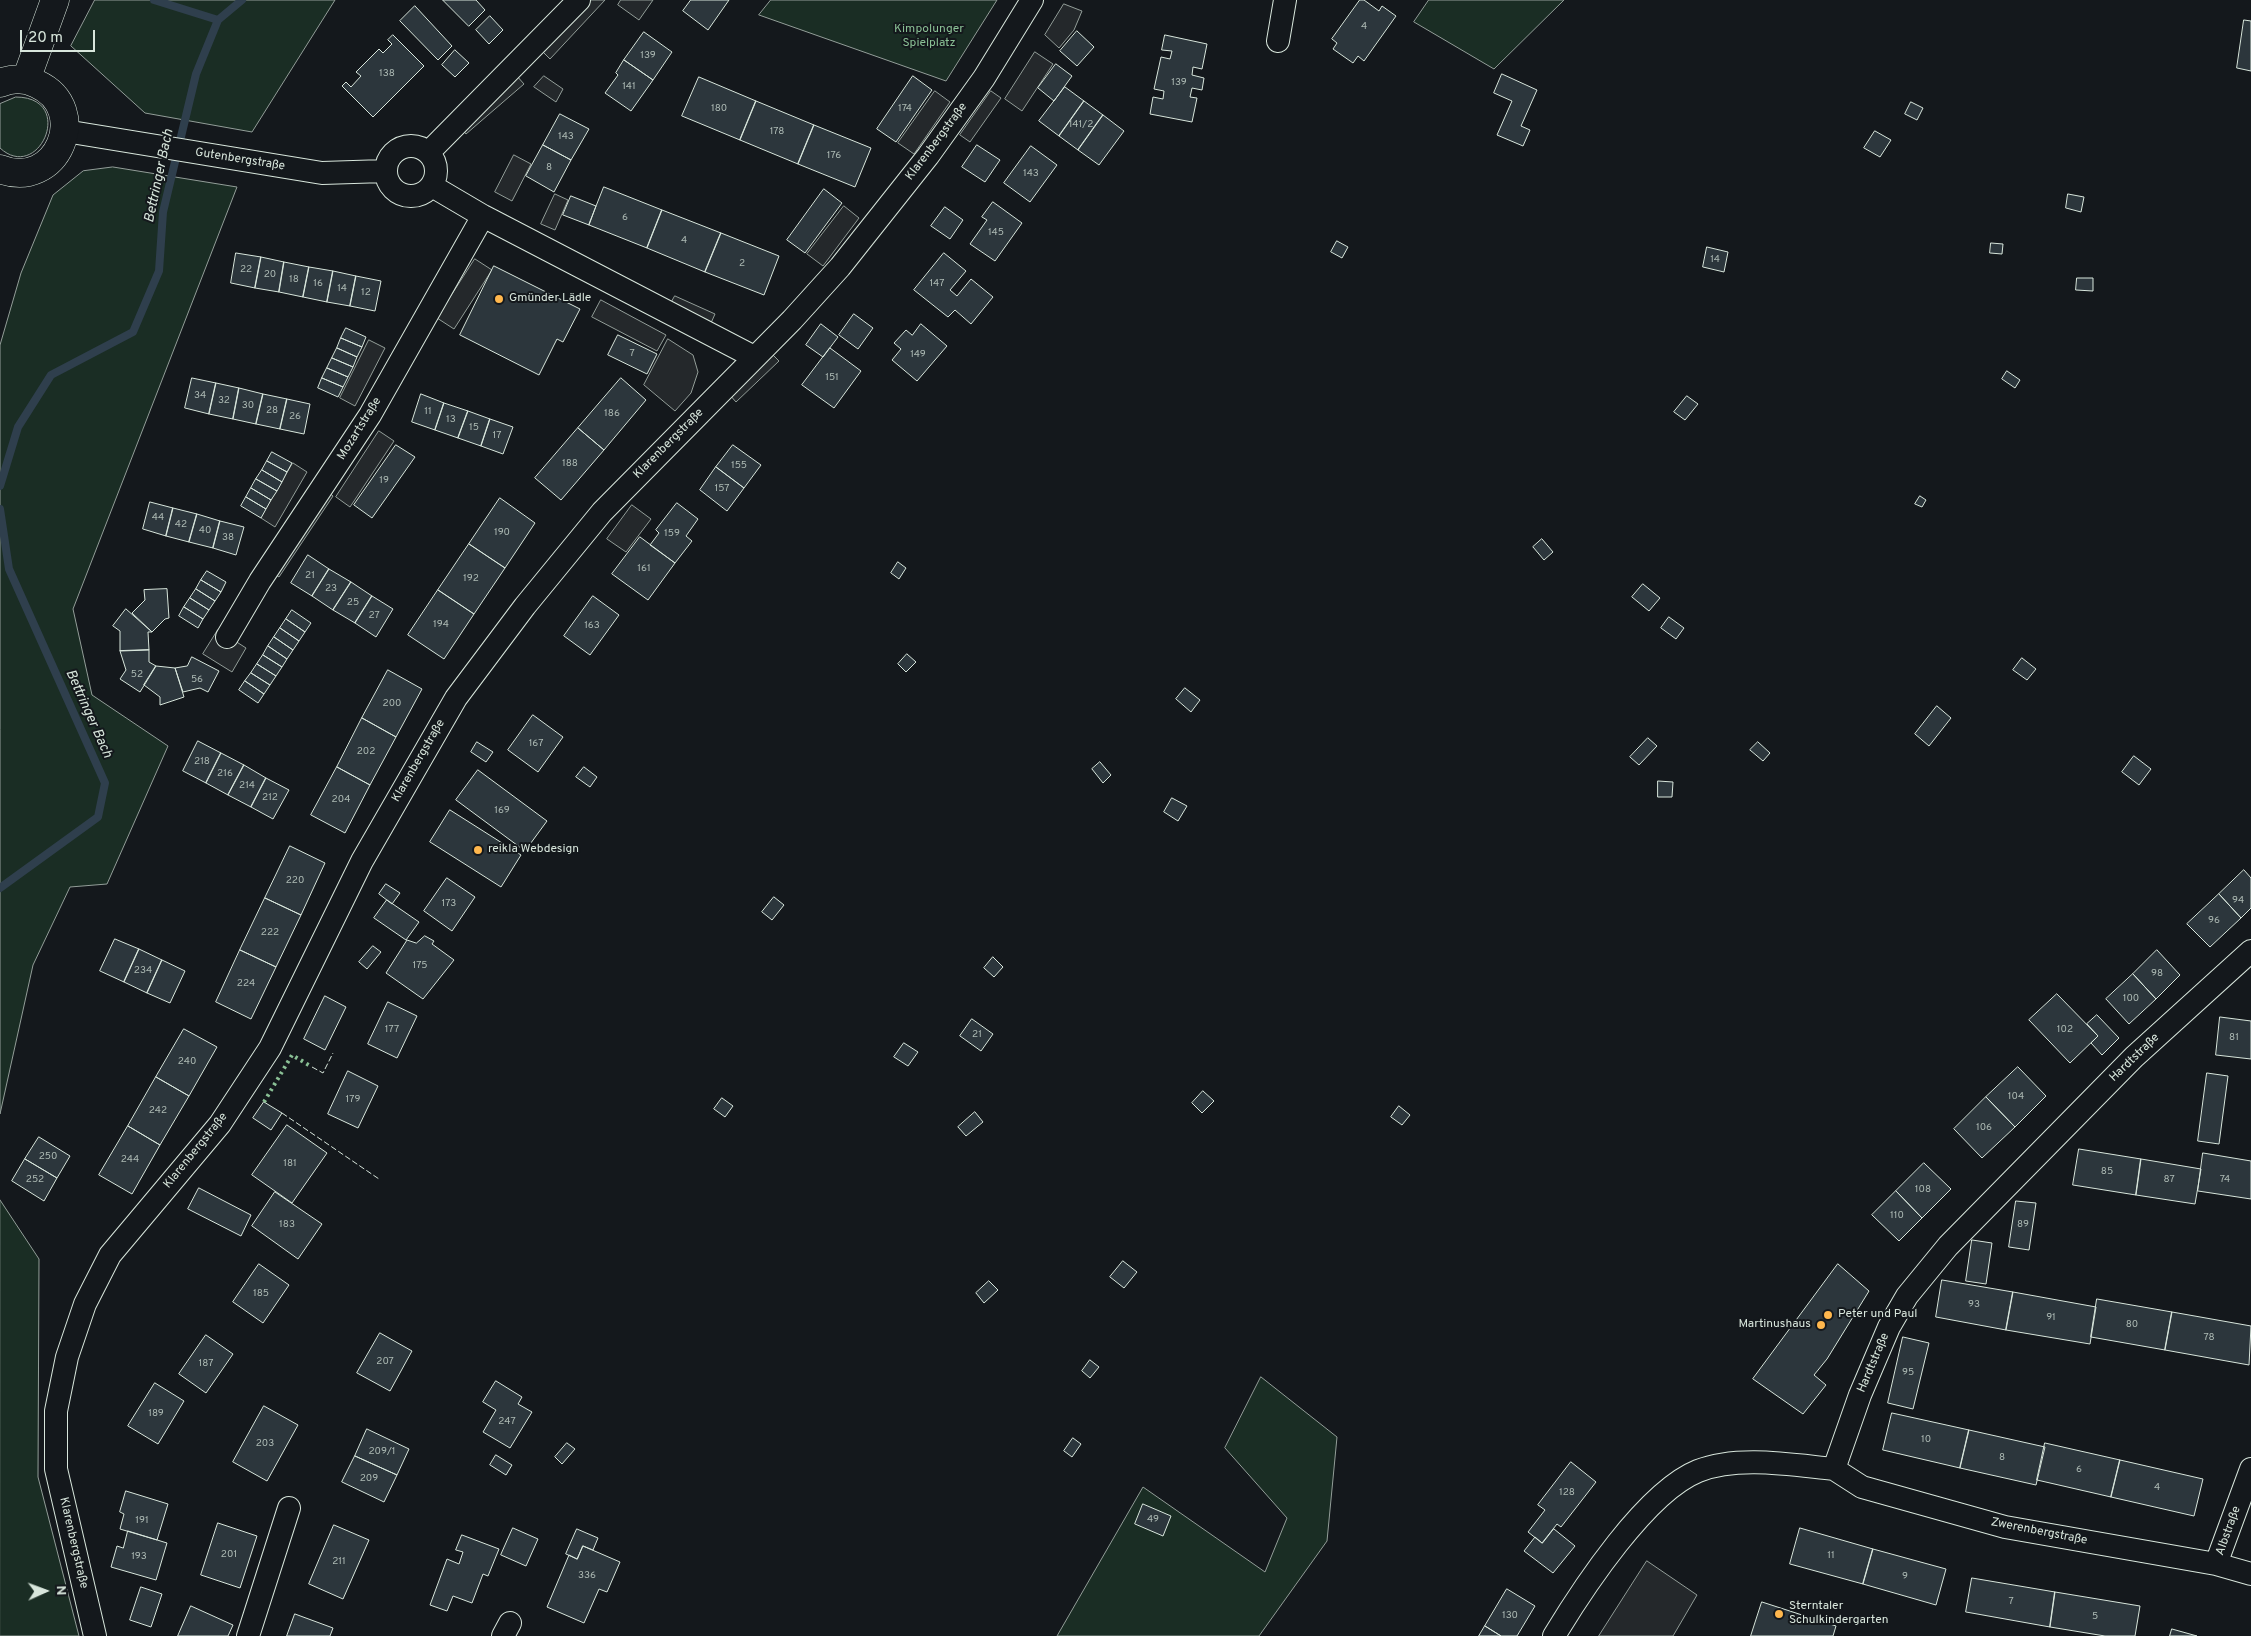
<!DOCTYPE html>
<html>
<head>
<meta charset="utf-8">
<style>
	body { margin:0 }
	#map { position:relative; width:2251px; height:1636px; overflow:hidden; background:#14181c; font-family:Overpass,sans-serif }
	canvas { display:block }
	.north { position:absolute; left:20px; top:1566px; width:50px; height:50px; -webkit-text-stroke:4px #14181c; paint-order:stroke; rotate:88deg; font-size:14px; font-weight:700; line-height:20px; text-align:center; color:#d8e6dc }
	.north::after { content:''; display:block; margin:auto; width:18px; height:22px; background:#d8e6dc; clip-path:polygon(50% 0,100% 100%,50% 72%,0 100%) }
	.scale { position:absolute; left:20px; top:30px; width:75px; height:22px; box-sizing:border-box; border:2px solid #d8e6dc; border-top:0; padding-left:6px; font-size:15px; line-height:18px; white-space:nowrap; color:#d8e6dc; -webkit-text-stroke:4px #14181c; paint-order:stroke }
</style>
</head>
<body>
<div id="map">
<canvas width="2251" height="1636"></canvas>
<div class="north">N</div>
<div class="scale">20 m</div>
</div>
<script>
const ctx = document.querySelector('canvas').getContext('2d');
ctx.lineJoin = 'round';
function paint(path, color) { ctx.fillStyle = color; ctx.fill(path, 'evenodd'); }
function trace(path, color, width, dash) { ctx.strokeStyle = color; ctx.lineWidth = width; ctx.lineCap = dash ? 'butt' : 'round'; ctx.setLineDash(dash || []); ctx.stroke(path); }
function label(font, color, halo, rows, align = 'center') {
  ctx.font = font + ' Overpass,sans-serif'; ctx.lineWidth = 4; ctx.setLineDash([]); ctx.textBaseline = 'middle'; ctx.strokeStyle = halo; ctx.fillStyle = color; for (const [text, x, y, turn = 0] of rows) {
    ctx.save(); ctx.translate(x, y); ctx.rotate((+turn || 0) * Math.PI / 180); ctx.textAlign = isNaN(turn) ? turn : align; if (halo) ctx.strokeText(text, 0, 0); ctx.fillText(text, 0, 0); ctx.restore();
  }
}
const green = new Path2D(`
	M95,0H335L252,132L145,113L71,46Z
	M771,0H997L946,81L759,15Z
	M1429,0H1564L1494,69L1414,22Z
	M16,97C77,97 39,184 0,148V104Z
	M113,167L237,187L73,609L92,695L168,746L107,884L70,887L33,965L0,1114V345L21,273L53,195L83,171Z
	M0,1200L39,1259L38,1477L79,1636H0Z
	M1261,1377L1337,1437L1327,1541L1259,1636H1057L1143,1487L1265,1572L1287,1518L1225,1448Z`);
paint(green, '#1a2d24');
trace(green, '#939e99', 1);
const parking = new Path2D(`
	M590,0H605L550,59L542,51Z
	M621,0H653L639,20L618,5Z
	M1064,4L1082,11L1074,30L1059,48L1045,35Z
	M1035,52L1053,64L1022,111L1005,99Z
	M516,75L524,84L466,134L458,124Z
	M544,76L563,89L556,102L534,87Z
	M935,91L950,102L914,154L898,143Z
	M991,91L1001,98L970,142L960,135Z
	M514,155L531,164L512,201L495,192Z
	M555,194L568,200L555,230L541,224Z
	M844,206L859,218L823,266L807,254Z
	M475,259L492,270L454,329L437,318Z
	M675,296L715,314L711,323L670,305Z
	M601,300L666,335L657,351L592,317Z
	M668,339L693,355L698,372L691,393L675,411L644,385Z
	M369,340L385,348L355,406L340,398Z
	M772,354L779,361L736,402L729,394Z
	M379,431L394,441L350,507L336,497Z
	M293,463L307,472L275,527L261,518Z
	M325,490L333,496L279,577L270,571Z
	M632,505L651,519L626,552L607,539Z
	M218,630L246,648L232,672L203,654Z
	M1647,1561L1697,1595L1673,1636H1599Z`);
paint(parking, '#24282b');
trace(parking, '#939e99', 1);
trace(new Path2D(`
	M154,0L218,20
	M0,486L18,427L51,375L133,332L159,271L163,212L196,74L218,20L242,0
	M0,509L9,569L105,783L98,817L0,888`), '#2f3f4d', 8);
const building = new Path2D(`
	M443,0H476L485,10L469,26Z
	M691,0H729L708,30L683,11Z
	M1360,0H1364L1379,11L1382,6L1396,16L1364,61L1358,56L1353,63L1333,49L1337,43L1332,39Z
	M415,6L452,46L438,60L400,21Z
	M490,16L503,30L489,44L476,30Z
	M2244,20L2251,21V71L2237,68Z
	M1077,31L1094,47L1077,66L1060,51Z
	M644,32L672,52L653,80L624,60Z
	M393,35L424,66L373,117L342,86L346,82L351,87L361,76L356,72L379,49L383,53L392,44L388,40Z
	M1165,35L1207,44L1202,69L1193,67L1192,75L1204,78L1202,90L1192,88L1190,97L1197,98L1192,122L1150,114L1153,97L1163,99L1164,91L1154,89L1161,57L1170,59L1172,51L1162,50Z
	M455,50L469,63L455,77L442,65Z
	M624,60L653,80L631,111L605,93L618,75L616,73Z
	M1056,64L1072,76L1054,101L1038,88Z
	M1502,74L1537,90L1521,126L1530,130L1523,146L1497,135L1512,101L1494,93Z
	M913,76L932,90L896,142L877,129Z
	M699,77L756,101L740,140L682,116Z
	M1065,87L1084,101L1059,136L1039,121Z
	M756,101L814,125L798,164L740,140Z
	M1084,101L1103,115L1078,150L1059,136Z
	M1911,102L1923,108L1917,120L1905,114Z
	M560,114L589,129L571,160L543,145Z
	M1103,115L1124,131L1099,165L1078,150Z
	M814,125L871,148L855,187L798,164Z
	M1875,131L1891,140L1880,157L1864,148Z
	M543,145L571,160L554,192L526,176Z
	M977,145L1000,160L985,182L962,167Z
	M1031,146L1057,165L1030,202L1004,183Z
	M604,187L662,210L647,248L589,225Z
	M824,189L842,203L805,253L787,240Z
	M2068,194L2084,197L2081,212L2066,208Z
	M571,196L596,206L589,225L563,215Z
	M993,202L1022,223L995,261L970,244L987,220L982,217Z
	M945,207L963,220L950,239L931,226Z
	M662,210L721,233L705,272L647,248Z
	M721,233L779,256L764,295L705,272Z
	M1337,241L1348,247L1342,258L1331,252Z
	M1991,243L2003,244L2002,254L1990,253Z
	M1707,247L1728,252L1724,272L1703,267Z
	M236,253L261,257L255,288L231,283Z
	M944,253L966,271L950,290L957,296L971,279L993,297L971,324L955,310L948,317L914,290Z
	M261,257L284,262L279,292L255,288Z
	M284,262L309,267L303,297L279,292Z
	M494,266L580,309L563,342L557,339L539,375L460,335Z
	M309,267L333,271L327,302L303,297Z
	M333,271L356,276L350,306L327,302Z
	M356,276L381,281L375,311L350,306Z
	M2077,278H2093V291L2076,290Z
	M854,314L873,328L858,349L839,335Z
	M821,324L838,337L823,357L806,345Z
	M921,324L947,346L917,381L892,360L901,349L894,343L906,330L912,335Z
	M346,328L366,337L362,347L341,338Z
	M618,335L657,354L647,374L608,355Z
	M341,338L362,347L357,357L337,348Z
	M337,348L357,357L353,367L332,358Z
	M830,348L861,371L834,408L802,385Z
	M332,358L353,367L348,377L327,368Z
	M327,368L348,377L343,387L322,378Z
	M2007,371L2020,380L2015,388L2002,379Z
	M192,378L216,383L209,414L185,408Z
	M322,378L343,387L338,397L318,388Z
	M621,378L646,400L604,450L578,428Z
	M216,383L239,388L233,419L209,414Z
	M239,388L263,394L256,424L233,419Z
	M263,394L287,399L280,429L256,424Z
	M421,394L444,403L435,430L412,422Z
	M1687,396L1698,404L1685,420L1674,412Z
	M287,399L310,404L304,434L280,429Z
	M444,403L468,411L458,438L435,430Z
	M468,411L490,419L481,446L458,438Z
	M490,419L513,427L503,454L481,446Z
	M578,428L604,450L561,500L535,478Z
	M396,445L415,457L372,518L354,505Z
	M733,445L761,465L744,488L716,467Z
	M272,452L292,463L287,472L267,461Z
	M267,461L287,472L282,482L262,470Z
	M716,467L744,488L727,511L700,490Z
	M262,470L282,482L277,491L256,479Z
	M256,479L277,491L271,500L251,488Z
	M251,488L271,500L266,509L246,497Z
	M1920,496L1926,500L1922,507L1915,504Z
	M246,497L266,509L261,518L241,506Z
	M500,498L535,523L505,568L469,544Z
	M150,502L173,508L166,536L143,529Z
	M677,503L698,519L686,536L692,541L675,563L650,545L659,533L656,530Z
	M173,508L197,514L189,542L166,536Z
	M197,514L220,521L213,548L189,542Z
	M220,521L244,527L236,555L213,548Z
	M640,537L675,563L648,600L612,574Z
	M1542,539L1553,552L1544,560L1533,547Z
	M469,544L505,568L474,614L438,590Z
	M308,555L329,569L312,596L291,583Z
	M898,562L906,568L899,579L891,573Z
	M329,569L351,582L333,610L312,596Z
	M207,571L226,582L221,592L201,580Z
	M201,580L221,592L215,601L196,589Z
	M351,582L372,596L355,623L333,610Z
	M1643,584L1660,598L1649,611L1632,597Z
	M167,589L169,618L165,619L152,632L132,613L145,600L144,590Z
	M196,589L215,601L209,610L190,598Z
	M438,590L474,614L444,659L408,635Z
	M372,596L393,609L376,637L355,623Z
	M593,596L619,615L590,655L564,636Z
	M190,598L209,610L203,619L184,607Z
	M184,607L203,619L198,628L179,616Z
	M126,609L152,632H148L149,650L120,651V631L113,626Z
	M292,610L311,623L305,632L286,619Z
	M1669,617L1684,628L1676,639L1661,628Z
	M286,619L305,632L299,641L280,628Z
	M280,628L299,641L293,650L274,637Z
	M274,637L293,650L287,659L268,646Z
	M268,646L287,659L282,667L263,655Z
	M149,650V662L156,666L140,692L120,679L126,670L120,651Z
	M907,654L916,662L906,672L898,664Z
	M263,655L282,667L276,676L257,664Z
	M192,657L219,671L208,692L200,688L183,692L175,668L187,666Z
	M2022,658L2036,669L2027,680L2013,670Z
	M257,664L276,676L270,685L251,673Z
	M156,666L175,668L184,697L160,705V697L144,685Z
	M388,670L422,689L396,737L362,718Z
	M251,673L270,685L264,694L245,681Z
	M245,681L264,694L258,703L239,690Z
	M1185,688L1200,700L1191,712L1176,699Z
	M1937,706L1951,718L1929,746L1915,734Z
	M533,715L563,737L538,772L508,750Z
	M362,718L396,737L370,785L337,767Z
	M1648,738L1657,746L1639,765L1630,757Z
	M198,741L221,753L206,783L183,771Z
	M477,742L493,752L486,762L471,752Z
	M1758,742L1770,753L1763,761L1750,750Z
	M221,753L244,765L228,795L206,783Z
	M2134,756L2151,769L2139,785L2122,772Z
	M1100,762L1111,775L1103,783L1092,769Z
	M244,765L266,778L251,807L228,795Z
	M337,767L370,785L345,833L311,815Z
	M584,767L597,777L590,787L576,777Z
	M478,770L547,821L525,851L456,800Z
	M266,778L289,790L273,819L251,807Z
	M1658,781L1673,782L1672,797H1658Z
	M1172,798L1187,806L1178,821L1164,812Z
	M450,810L521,855L501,887L430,842Z
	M290,846L325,863L301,915L265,898Z
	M2244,870L2251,878V908L2241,918L2219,894Z
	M447,878L475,897L452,931L424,911Z
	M386,884L400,893L392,904L379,894Z
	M2219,894L2241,918L2210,947L2187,924Z
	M774,897L784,905L772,920L762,912Z
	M265,898L301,915L276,967L240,950Z
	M387,900L419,922L406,940L374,918Z
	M425,936L434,941L432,944L454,960L423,999L386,973L407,940L416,943Z
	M115,939L139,949L124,982L100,971Z
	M373,946L381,952L367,969L359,962Z
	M139,949L162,960L147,993L124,982Z
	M240,950L276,967L251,1019L216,1002Z
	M2157,950L2180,975L2156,999L2133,974Z
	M993,957L1003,967L994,977L984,968Z
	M162,960L185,971L170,1003L147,993Z
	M2133,974L2156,999L2129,1024L2106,999Z
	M2057,994L2098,1036L2070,1063L2029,1020Z
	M325,996L346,1007L325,1050L304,1039Z
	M388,1002L417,1016L397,1058L368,1044Z
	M2097,1015L2119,1038L2102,1055L2091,1043L2098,1036L2087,1024Z
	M2220,1017L2251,1021V1059L2216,1055Z
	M972,1019L993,1034L981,1051L960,1036Z
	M184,1029L217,1047L189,1096L156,1077Z
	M904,1043L918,1052L908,1066L894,1057Z
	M2018,1067L2046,1096L2015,1127L1986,1097Z
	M348,1071L378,1086L358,1128L328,1114Z
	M2207,1073L2228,1076L2219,1144L2198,1141Z
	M156,1077L189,1096L160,1145L128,1126Z
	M1203,1091L1214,1101L1202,1113L1192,1103Z
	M1986,1097L2015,1127L1982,1158L1954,1129Z
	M722,1098L733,1106L725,1117L714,1109Z
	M264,1102L282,1113L271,1130L253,1118Z
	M1399,1106L1410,1115L1402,1125L1391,1117Z
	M975,1112L983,1122L966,1136L958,1127Z
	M287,1125L327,1153L292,1203L252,1175Z
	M128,1126L160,1145L132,1194L99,1175Z
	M39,1137L70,1156L57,1178L25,1159Z
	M2079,1149L2141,1159L2136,1195L2073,1185Z
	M2203,1153L2251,1161V1199L2198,1191Z
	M25,1159L57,1178L44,1201L12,1181Z
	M2141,1159L2201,1169L2195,1204L2136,1195Z
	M1924,1163L1951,1189L1922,1218L1896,1191Z
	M199,1188L251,1215L241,1236L188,1209Z
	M1896,1191L1922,1218L1899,1241L1872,1215Z
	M275,1192L322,1224L298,1259L252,1226Z
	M2016,1201L2036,1203L2029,1250L2009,1247Z
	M1972,1240L1992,1243L1986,1284L1966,1281Z
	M1123,1261L1137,1272L1124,1288L1110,1277Z
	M259,1264L289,1285L263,1323L233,1302Z
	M1838,1264L1869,1291L1827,1359L1814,1375L1826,1385L1803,1414L1753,1379Z
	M1942,1280L2013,1292L2006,1330L1936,1317Z
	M989,1281L998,1290L984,1303L976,1293Z
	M2013,1292L2096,1307L2090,1344L2006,1330Z
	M2097,1299L2172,1312L2165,1350L2091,1337Z
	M2172,1312L2251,1326L2249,1365L2165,1350Z
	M380,1333L412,1351L390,1391L357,1373Z
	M206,1335L233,1354L206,1393L179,1374Z
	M1903,1337L1929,1343L1913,1409L1888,1403Z
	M1090,1360L1099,1367L1090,1378L1082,1371Z
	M496,1381L522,1397L518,1404L532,1412L510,1448L483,1432L496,1410L483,1402Z
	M155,1383L184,1401L158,1444L128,1426Z
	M264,1406L298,1425L267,1481L233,1462Z
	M1892,1413L1969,1430L1960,1468L1883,1450Z
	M367,1429L409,1449L397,1475L355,1456Z
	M1969,1430L2045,1447L2036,1485L1960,1468Z
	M1073,1438L1081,1444L1072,1457L1064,1451Z
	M567,1443L575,1449L562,1464L555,1457Z
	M2045,1443L2120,1460L2111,1497L2037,1480Z
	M496,1455L512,1465L506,1475L490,1465Z
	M355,1456L397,1475L384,1502L342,1482Z
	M2120,1460L2203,1479L2194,1516L2111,1497Z
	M1571,1462L1596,1482L1561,1527L1557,1524L1542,1543L1528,1532L1545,1510L1538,1505Z
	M126,1491L168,1504L157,1540L120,1529L124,1514L120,1512Z
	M1143,1504L1171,1516L1163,1536L1135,1524Z
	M218,1523L257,1536L240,1588L201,1575Z
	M334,1525L369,1540L343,1599L309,1584Z
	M513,1528L538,1539L526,1566L501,1555Z
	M1800,1528L1873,1549L1863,1584L1790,1564Z
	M577,1529L598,1538L593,1550L583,1546L577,1559L566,1554Z
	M1554,1529L1575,1546L1553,1573L1524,1551L1535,1537L1542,1543Z
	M128,1531L167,1543L156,1580L111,1567L117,1546L123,1548Z
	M462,1535L499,1549L488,1576L483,1574L472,1603L453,1596L447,1611L430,1605L447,1559L459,1564L463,1552L456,1550Z
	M583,1546L620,1562L607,1592L599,1589L584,1623L547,1607L569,1555L577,1559Z
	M1873,1549L1946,1569L1936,1605L1863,1584Z
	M1972,1578L2055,1592L2050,1627L1966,1612Z
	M141,1587L162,1594L151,1627L130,1620Z
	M1507,1589L1535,1606L1517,1636H1501L1485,1626Z
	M2055,1592L2140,1606L2135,1636H2105L2050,1627Z
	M1762,1602L1836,1626L1833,1636H1751Z
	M191,1606L233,1625L228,1636H178Z
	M295,1614L333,1628L330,1636H287Z
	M1485,1626L1501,1636H1479Z
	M2172,1629L2197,1636H2170Z`);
paint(building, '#2c363c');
trace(building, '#d8e6dc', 1);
const street = new Path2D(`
	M1278,41L1285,0
	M65,131L322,173L385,171
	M386 171a25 25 0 1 1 50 0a25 25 0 1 1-50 0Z
	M429,152L579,0
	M432,186L483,216L754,357
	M227,637L260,581L370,415L483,216
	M1834,1469L1862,1487L2005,1527L2216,1564L2251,1574
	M2216,1564L2251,1469
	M95,1636L56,1469V1411L67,1357L85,1304L110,1255L220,1124L270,1048L362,861L456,698L525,606L602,512L792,320L840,267L928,156L984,78L1032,0
	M248,1636L289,1508
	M503,1636L510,1623
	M1554,1636C1583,1588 1646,1492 1698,1471C1738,1455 1793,1465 1834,1469L1860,1395L1889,1327L1907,1296L1948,1246L2134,1057L2251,951`);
const secondary = new Path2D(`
	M26,80L55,0
	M0,83C12,78 25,78 37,84C92,109 57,192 0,169`);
trace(street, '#d8e6dc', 24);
trace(secondary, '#d8e6dc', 29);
trace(street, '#14181c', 22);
trace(secondary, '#14181c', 28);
trace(new Path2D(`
	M264,1102L292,1055L312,1067`), '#8ac095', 4, [2.5, 4]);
trace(new Path2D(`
	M312,1067L323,1073L333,1053
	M282,1113L379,1179`), '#d8e6dc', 1, [6, 2.5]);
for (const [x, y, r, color] of [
	[499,299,5,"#ffb74d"],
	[478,850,5,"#ffb74d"],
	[1828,1315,5,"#ffb74d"],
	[1821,1325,5,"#ffb74d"],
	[1779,1614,5,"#ffb74d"]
]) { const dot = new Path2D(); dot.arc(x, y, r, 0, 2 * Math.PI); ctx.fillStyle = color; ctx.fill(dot); trace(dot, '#14181c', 2); }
label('10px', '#adbab4', null, [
	["4",1364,27],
	["139",648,56],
	["138",387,74],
	["139",1179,83],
	["141",629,87],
	["180",719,109],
	["174",905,109],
	["141/2",1081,125],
	["178",777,132],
	["143",566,137],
	["176",834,156],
	["8",549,168],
	["143",1031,174],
	["6",625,218],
	["145",996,233],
	["4",684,241],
	["14",1715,260],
	["2",742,264],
	["22",246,270],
	["20",270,275],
	["18",294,280],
	["16",318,284],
	["147",937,284],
	["14",342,289],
	["12",366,293],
	["7",632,354],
	["149",918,355],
	["151",832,378],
	["34",200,396],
	["32",224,401],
	["30",248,406],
	["28",272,411],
	["11",428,412],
	["186",612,414],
	["26",295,417],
	["13",451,420],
	["15",474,428],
	["17",497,436],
	["188",570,464],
	["155",739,466],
	["19",384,481],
	["157",722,489],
	["44",158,518],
	["42",181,525],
	["40",205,531],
	["190",502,533],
	["159",672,534],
	["38",228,538],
	["161",644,569],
	["21",310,576],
	["192",471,579],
	["23",331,589],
	["25",353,603],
	["27",374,616],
	["194",441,625],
	["163",592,626],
	["52",137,675],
	["56",197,680],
	["200",392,704],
	["167",536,744],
	["202",366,752],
	["218",202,762],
	["216",225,774],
	["214",247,786],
	["212",270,798],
	["204",341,800],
	["169",502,811],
	["220",295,881],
	["94",2238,901],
	["173",449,904],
	["96",2214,921],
	["222",270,933],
	["175",420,966],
	["234",143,971],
	["98",2157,974],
	["224",246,984],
	["100",2131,999],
	["177",392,1030],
	["102",2065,1030],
	["21",977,1035],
	["81",2234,1038],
	["240",187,1062],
	["104",2016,1097],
	["179",353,1100],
	["242",158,1111],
	["106",1984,1128],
	["250",48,1157],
	["244",130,1160],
	["181",290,1164],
	["85",2107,1172],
	["252",35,1180],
	["87",2169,1180],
	["74",2225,1180],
	["108",1923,1190],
	["110",1897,1216],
	["183",287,1225],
	["89",2023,1225],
	["185",261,1294],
	["93",1974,1305],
	["91",2051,1318],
	["80",2132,1325],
	["78",2209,1338],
	["207",385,1362],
	["187",206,1364],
	["95",1908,1373],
	["189",156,1414],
	["247",507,1422],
	["10",1926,1440],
	["203",265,1444],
	["209/1",382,1452],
	["8",2002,1458],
	["6",2079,1470],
	["209",369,1479],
	["4",2157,1488],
	["128",1567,1493],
	["49",1153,1520],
	["191",142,1521],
	["201",229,1555],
	["11",1831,1556],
	["193",139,1557],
	["211",339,1562],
	["336",587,1576],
	["9",1905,1577],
	["7",2011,1602],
	["130",1510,1616],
	["5",2095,1617]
]);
label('12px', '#8ac095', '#14181c', [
	["Kimpolunger",929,30],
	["Spielplatz",929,44]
]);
label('12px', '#d8e6dc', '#14181c', [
	["Klarenbergstraße",937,142,-53],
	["Gutenbergstraße",240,160,9],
	["Mozartstraße",360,429,-58],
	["Klarenbergstraße",669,444,-45],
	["Klarenbergstraße",419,761,-60],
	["Hardtstraße",2135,1058,-44],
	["Klarenbergstraße",196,1151,-51],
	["Hardtstraße",1874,1363,-67],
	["Albstraße",2229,1531,-70],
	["Zwerenbergstraße",2039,1532,11],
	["Klarenbergstraße",73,1543,77]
]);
label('12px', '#d8e6dc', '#14181c', [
	["Gmünder Lädle",509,299],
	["reikla Webdesign",488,850],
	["Peter und Paul",1838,1315],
	["Martinushaus",1811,1325,"right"],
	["Sterntaler",1789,1607],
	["Schulkindergarten",1789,1621]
], 'left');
label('italic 14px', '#d8e6dc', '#14181c', [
	["Bettringer Bach",160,176,-78],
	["Bettringer Bach",88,714,66]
]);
</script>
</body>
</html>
